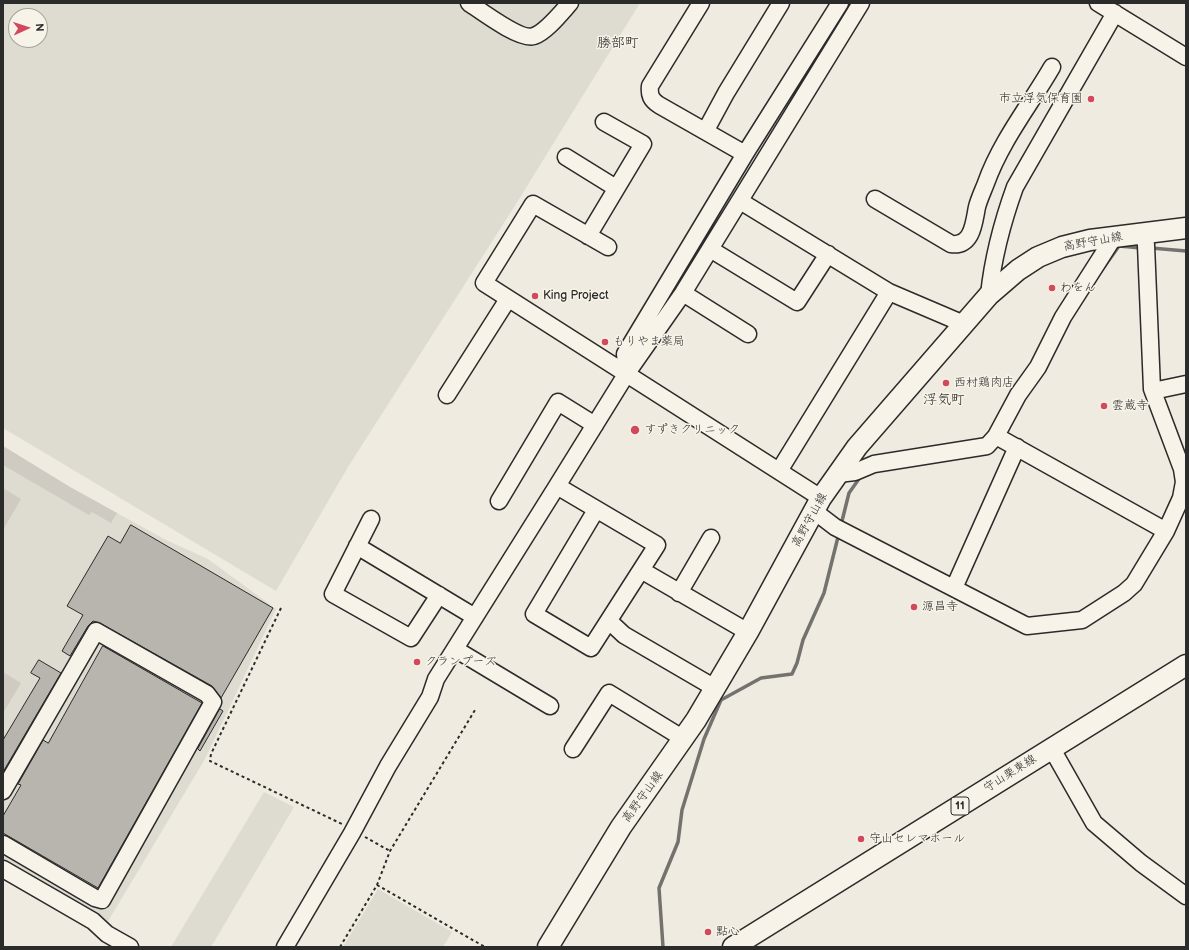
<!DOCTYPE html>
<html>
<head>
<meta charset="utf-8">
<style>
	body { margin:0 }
	#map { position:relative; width:1189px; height:950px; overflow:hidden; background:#efebe0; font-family:"Balsamiq Sans",sans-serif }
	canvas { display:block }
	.frame { position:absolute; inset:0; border:4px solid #2b2b2b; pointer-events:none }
	.north { position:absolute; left:8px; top:8px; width:40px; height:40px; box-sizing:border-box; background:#f7f3e8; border:1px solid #a5a39c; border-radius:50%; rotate:87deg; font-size:11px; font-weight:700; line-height:16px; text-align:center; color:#2b2b2b }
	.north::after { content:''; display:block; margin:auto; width:14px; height:18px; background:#d1495b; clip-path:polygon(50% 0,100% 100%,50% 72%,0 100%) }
</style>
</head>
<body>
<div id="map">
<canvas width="1189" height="950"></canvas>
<div class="frame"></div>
<div class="north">N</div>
</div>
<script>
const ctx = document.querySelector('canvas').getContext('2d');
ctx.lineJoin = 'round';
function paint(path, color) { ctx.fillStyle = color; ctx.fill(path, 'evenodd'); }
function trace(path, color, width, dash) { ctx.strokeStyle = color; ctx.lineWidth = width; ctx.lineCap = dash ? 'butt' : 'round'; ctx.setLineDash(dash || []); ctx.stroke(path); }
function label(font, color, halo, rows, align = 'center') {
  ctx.font = font + ' "Balsamiq Sans","Klee One",sans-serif'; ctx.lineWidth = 3; ctx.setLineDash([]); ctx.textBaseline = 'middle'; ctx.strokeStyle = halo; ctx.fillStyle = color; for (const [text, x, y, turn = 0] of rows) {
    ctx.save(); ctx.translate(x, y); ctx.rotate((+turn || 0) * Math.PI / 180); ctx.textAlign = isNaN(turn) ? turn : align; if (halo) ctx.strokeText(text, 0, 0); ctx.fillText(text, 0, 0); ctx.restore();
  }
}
paint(new Path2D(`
	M3,3H640L516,204L348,467L276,591L3,428ZM16,16H40V40H16Z
	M3,446L70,487L166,540L208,559L276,609L205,759L107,923L3,864Z
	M264,792L294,807L211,947H171Z
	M378,889L452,932L443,947H343Z`), '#dedbd1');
paint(new Path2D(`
	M3,446L70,487L117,513L111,523L92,512L89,515L3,465Z
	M3,488L21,499L3,530Z
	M3,672L21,683L3,713Z`), '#cfcbc2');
trace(new Path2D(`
	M1151,248L1186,251
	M1097,277L1119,246L1141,248
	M841,525L849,493L861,476
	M663,947L659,888L678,842L682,810L704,739L721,700L761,678L792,674L797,663L803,640L824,593L839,533`), '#74726e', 3.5);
const building = new Path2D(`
	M131,525L273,608L221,698L212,686L100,623L93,621L88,626L70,656L62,651L83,615L67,606L108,536L120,543Z
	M103,646L202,703L98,888L3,833V816L21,785L18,784L43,740L48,743Z
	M39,660L61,673L3,772V740L40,678L31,673Z
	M220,709L223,711L200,751L198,749Z`);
paint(building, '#b8b5ae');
trace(building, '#2b2b2b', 1);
const minor = new Path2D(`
	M469,3C481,11 521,41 534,36C546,32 561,13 570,3
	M701,3L650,86C649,95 651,100 659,105L745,154
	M1098,3L1186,57
	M706,130L726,93L781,3
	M566,157L616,188
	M875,199L951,244C973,247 974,221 977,207C979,199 983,191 986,183C1001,141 1030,105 1052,67
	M740,201L889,292L964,324
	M588,236L643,144L604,122
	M608,247L533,204L484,283L821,498
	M710,249L797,302L828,254
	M683,293L748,334
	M989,295C993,257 1002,223 1015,187L1115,13
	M627,373L625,354L745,154L840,3
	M1153,391L1186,384
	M447,395L508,299
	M996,436L1166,531
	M779,471L889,292
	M838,474L855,472L874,464L987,446L996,436L1018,395L1038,367L1063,317L1114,237
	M499,501L558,402L595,425
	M596,510L534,614L591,648L657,545L557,486L627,373L683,293L861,3
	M814,511L835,527L1027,626L1082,620L1124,593L1134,584L1166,531L1181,498L1184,482L1182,469L1152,389L1146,245L1144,234
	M371,519L333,594L411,638L439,595
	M357,546L475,617
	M641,570L748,632
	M954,588L1017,447
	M679,593L711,538
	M609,621L624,635L715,688
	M455,649L550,706
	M573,749L609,693L684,739
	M1052,749L1094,823L1141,863L1186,896
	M3,791L96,631L207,694L213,702L102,900L95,898L3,844
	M3,869L93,921L107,934L130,947
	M285,947L352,833L388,766L430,697L436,679L557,486`);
const major = new Path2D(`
	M548,947L621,827L696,720L748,632L821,498L857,447L989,295L1018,270L1038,257L1062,247L1090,240L1186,228
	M733,947L1186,665`);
trace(minor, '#2b2b2b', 19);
trace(major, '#2b2b2b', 23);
trace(new Path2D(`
	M281,608L211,754L210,761L342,824
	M365,837L390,851
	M377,885L485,947
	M340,947L377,885L390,851L475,710`), '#2b2b2b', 2, [3, 3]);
trace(minor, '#f7f3e8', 16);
trace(major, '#f7f3e8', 20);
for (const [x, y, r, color] of [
	[1091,99,4,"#d1495b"],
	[1052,288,4,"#d1495b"],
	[535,296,4,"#d1495b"],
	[605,342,4,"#d1495b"],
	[946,383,4,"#d1495b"],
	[1104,406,4,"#d1495b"],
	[635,430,5,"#d1495b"],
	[914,607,4,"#d1495b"],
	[417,662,4,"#d1495b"],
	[861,839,4,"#d1495b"],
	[708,932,4,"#d1495b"]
]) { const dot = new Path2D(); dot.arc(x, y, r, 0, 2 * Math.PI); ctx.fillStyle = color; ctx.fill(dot); trace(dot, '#f7f3e8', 1.5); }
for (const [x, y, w] of [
	[960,806,18]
]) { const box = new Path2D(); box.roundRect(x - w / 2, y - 9, w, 18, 3); ctx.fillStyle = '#f7f3e8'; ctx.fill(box); trace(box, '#2b2b2b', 1); }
label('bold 11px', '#2b2b2b', null, [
	["11",960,806]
]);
label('12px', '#2b2b2b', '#f7f3e8', [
	["市立浮気保育園",1083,99,"right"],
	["わをん",1060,288],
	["King Project",543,296],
	["もりやま薬局",613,342],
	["西村鶏肉店",954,383],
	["雲蔵寺",1112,406],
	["すずきクリニック",644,430],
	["源昌寺",922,607],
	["クランプーズ",425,662],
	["守山セレマホール",869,839],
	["點心",716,932]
], 'left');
label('12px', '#2b2b2b', '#f7f3e8', [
	["高野守山線",1093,242,-10],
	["高野守山線",810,520,-61],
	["守山栗東線",1010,774,-32],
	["高野守山線",643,797,-54]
]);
label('14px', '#2b2b2b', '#f7f3e8', [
	["勝部町",618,43],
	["浮気町",944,400]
]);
</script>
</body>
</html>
